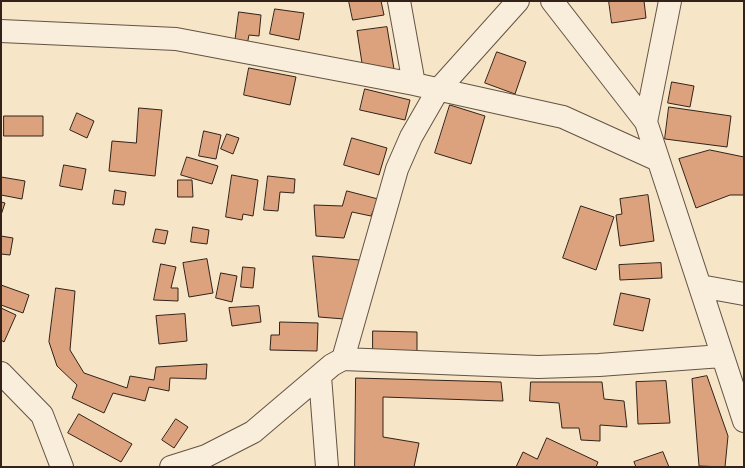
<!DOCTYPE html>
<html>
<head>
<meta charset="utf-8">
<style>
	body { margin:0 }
	#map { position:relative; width:745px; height:468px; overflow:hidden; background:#f6e5c7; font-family:"IM FELL French Canon",serif }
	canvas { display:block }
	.frame { position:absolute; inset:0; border:2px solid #322219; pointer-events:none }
</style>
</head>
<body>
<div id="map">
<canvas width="745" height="468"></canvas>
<div class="frame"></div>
</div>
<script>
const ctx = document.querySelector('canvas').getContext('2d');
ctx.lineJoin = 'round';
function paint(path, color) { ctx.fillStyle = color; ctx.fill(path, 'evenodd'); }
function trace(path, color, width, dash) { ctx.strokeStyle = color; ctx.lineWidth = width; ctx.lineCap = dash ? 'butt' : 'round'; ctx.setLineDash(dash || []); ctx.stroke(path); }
const building = new Path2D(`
	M349,1H381L384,15L353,20Z
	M609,1H644L646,18L612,23Z
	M275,9L304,13L299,40L270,34Z
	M239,12L261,15L259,36L249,35L247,45L235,43Z
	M387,27L394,69L362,63L357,31Z
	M497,52L526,62L515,94L485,83Z
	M249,68L296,77L290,105L244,95Z
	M672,82L694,86L690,107L668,103Z
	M365,89L410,100L405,120L360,110Z
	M450,105L485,116L471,164L435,153Z
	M669,107L731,116L727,147L665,139Z
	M139,108L162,110L155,176L109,171L112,141L136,143Z
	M77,113L94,121L87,138L70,130Z
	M4,116H43V136H4Z
	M204,131L221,135L216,159L199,156Z
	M227,134L239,138L233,154L221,149Z
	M352,138L387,148L379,175L344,165Z
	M710,150L744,157V195H730L696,208L679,159Z
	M187,157L218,166L212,184L181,175Z
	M64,165L86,169L82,190L60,186Z
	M232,175L258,180L253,216L243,214L242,220L226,217Z
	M268,176L295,179L294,193L280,192L278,211L264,210Z
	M1,177L25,181L22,199L1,195Z
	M178,180H192L193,197H178Z
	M115,190L126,192L124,205L113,204Z
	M347,191L378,199L371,216L352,212L344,238L316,236L314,205L342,206Z
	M648,195L654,241L620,246L616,215L622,214L620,199Z
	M1,202L5,203L1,215Z
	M581,206L614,217L596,270L563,258Z
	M193,227L209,230L207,244L191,242Z
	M156,229L168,231L165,244L153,242Z
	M1,236L13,238L10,255L1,254Z
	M313,256L360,260L344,319L319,317Z
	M207,259L213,293L189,297L183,263Z
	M661,263L662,278L620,280L619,265Z
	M161,264L176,267L171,288H178V301L154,300Z
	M243,267L255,268L253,288L241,287Z
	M221,273L237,276L232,302L216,298Z
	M1,285L29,295L23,313L1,305Z
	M56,288L75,291L70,350L84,373L127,388L130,376L154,380L156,367L207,364L206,379L170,378L169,391L149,387L145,401L113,393L104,413L72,398L77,385L57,366L49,342Z
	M621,293L650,299L643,331L614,325Z
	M259,306L261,322L232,326L229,308Z
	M1,308L16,315L4,342L1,340Z
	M185,314L187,341L159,344L156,316Z
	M280,322L318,323L317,351L270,350L271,335H279Z
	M373,331L417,332V351L373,350Z
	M707,376L728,436L725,467L699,466L692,379Z
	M356,378L501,382L503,401L383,397V437L419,443L414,467H355Z
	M666,381L670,423L638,424L636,382Z
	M531,382H602L604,399L624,401L627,427L600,425V441L581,440L579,428H562L559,403L530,401Z
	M79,414L132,444L121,462L68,433Z
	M176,419L188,427L174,448L162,440Z
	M547,438L598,462L596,467H516L523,452L537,459Z
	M663,452L669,467H636L634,462Z`);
paint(building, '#dca27e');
trace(building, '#322219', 1);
const minor = new Path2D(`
	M399,1L414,84
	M552,1L646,122L744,421
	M1,31L176,39L414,84L563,117L658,160
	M646,122L670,1
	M700,286L744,294
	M343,359L397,169L411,137L438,90L518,1
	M1,373L42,415L62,467
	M320,376L327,467
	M171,467L206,456L253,432L332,365L343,359L538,367L599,365L722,356`);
trace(minor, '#635344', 24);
trace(minor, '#f9eedb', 22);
</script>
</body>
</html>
